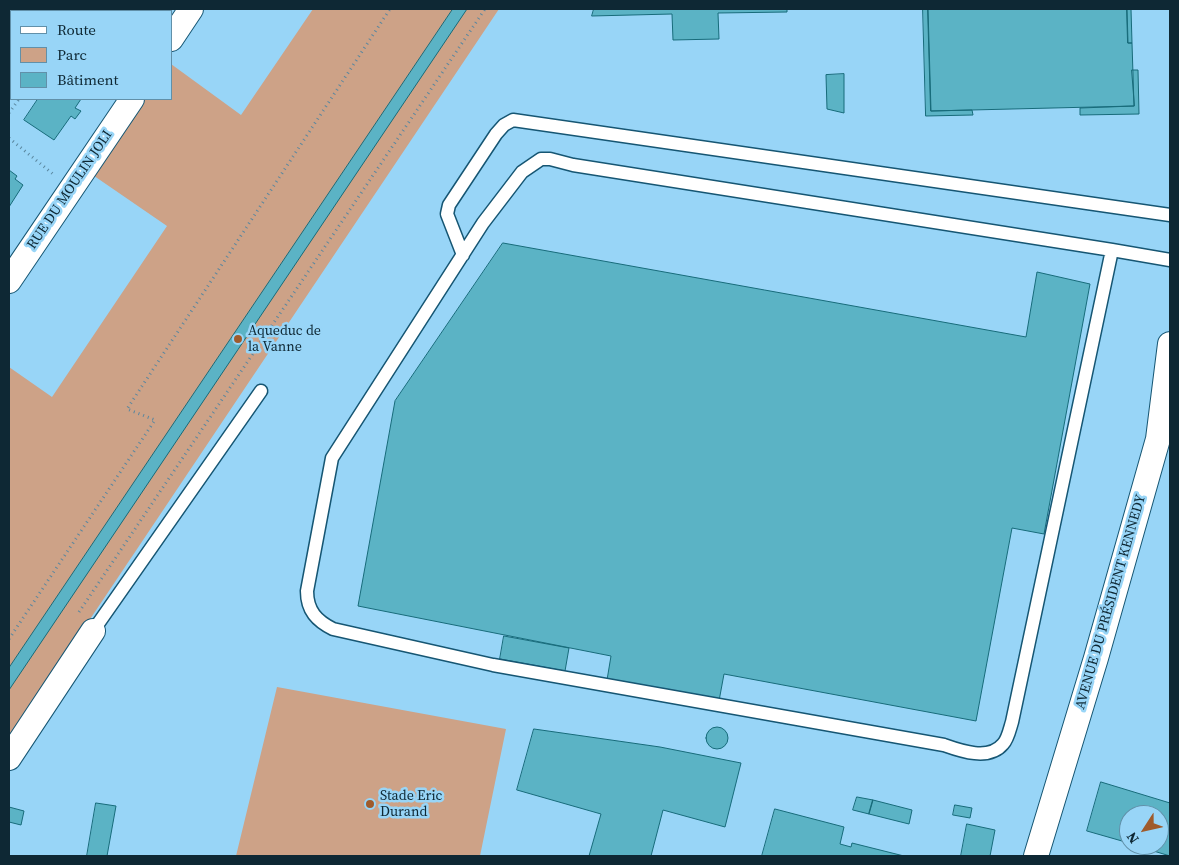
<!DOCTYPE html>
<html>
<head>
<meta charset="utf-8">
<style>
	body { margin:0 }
	#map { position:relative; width:1179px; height:865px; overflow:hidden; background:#98d5f7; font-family:"Source Serif 4",serif }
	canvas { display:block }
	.frame { position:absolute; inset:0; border:10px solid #0e2834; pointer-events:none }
	.legend { position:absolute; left:10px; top:10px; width:162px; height:90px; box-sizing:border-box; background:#98d5f7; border:1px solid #6190a9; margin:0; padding:6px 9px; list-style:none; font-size:15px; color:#0e2834 }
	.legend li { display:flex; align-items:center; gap:10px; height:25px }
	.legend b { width:25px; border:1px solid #6190a9 }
	.north { position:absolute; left:1119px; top:805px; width:50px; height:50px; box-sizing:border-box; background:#98d5f7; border:1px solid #6190a9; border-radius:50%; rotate:235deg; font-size:14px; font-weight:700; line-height:20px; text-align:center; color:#0e2834 }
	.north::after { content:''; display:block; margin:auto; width:18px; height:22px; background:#9f5b2c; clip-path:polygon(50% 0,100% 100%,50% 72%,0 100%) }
</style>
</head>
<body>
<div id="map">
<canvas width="1179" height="865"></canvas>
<div class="frame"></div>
<ul class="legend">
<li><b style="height:6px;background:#fff"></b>Route</li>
<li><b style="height:14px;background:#cda287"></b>Parc</li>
<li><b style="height:14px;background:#5bb3c5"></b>Bâtiment</li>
</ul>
<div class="north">N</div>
</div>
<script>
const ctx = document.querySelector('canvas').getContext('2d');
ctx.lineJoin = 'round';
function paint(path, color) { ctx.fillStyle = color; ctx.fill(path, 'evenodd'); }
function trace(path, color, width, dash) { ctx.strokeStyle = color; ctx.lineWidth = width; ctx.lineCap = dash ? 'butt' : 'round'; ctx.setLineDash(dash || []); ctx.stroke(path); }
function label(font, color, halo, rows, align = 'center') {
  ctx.font = font + ' "Source Serif 4",serif'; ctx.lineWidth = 5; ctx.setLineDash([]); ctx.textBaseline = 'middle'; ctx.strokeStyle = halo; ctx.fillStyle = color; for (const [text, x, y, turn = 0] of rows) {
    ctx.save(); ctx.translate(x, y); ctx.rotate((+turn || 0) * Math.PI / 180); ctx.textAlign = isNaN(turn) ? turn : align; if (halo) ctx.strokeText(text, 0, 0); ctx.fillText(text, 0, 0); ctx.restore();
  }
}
paint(new Path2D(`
	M313,9H499L9,740V367L52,397L167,226L84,169L132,99H171V64L241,115Z
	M277,687L506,729L480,856H236Z`), '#cda287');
const building = new Path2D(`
	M119,9H158L157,11H117Z
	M453,9H467L9,690V668Z
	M594,9H787V12L718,13L719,39L673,40L672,14L592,16Z
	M923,9H928L931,111L972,110L973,115L926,116Z
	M928,9H1127L1128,43H1132L1134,106L931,111Z
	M1127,9H1131L1132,43H1128Z
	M1132,70H1138L1139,114L1080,115V108L1134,106Z
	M844,74V113L827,109L826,75Z
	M38,99H81L75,108L81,111L75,119L71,116L54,140L24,120Z
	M9,170L17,176L15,179L23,185L9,207Z
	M503,243L1026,337L1037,272L1090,284L1044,534L1012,528L976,721L724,674L719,701L607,680L611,656L358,606L395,401Z
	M504,636L569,648L565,671L500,659Z
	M706 738a11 11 0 1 1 22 0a11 11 0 1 1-22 0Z
	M534,729L660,747L741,763L725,827L663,810L651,856H589L601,814L517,790Z
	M1101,782L1170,803V856L1134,845H1159V815H1129V843L1087,831Z
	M857,797L873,800L869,814L853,810Z
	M873,800L912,810L909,824L869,814Z
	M96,803L116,806L107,856H87Z
	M955,805L972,808L970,818L953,815Z
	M9,807L24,811L21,825L9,822Z
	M775,809L844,827L840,844L851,847L852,843L904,856H762Z
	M967,824L995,830L990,856H961Z`);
paint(building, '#5bb3c5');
trace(building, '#176b7a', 1);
const service = new Path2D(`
	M1112,250L1012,722C1010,728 1008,739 1003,744C989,761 961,751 944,745L493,665L333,629C317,621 307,611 307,591L332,458L483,223L522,172L541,159H550L573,165L1112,250L1170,260
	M463,255L447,214L449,205L496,134L504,125L513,120L1170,215
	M93,631L261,391`);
const minor = new Path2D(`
	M171,39L191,9
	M9,281L132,99
	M9,758L93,631
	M1036,856L1096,658L1158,439L1170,344`);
trace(service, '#165673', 15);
trace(minor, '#165673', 26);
trace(new Path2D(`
	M80,11L81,9
	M9,113L19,99
	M9,138L53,174
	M79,612L485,9
	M9,639L155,420L127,409L390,9`), '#5a879f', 3, [1, 4]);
trace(service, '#fff', 12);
trace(minor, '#fff', 24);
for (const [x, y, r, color] of [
	[238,339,5,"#9f5b2c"],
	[370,804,5,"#9f5b2c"]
]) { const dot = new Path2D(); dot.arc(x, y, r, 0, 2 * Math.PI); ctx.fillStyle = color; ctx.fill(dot); trace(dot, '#98d5f7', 2); }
label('14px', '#0e2834', '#98d5f7', [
	["RUE DU MOULIN JOLI",70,190,-56],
	["AVENUE DU PRÉSIDENT KENNEDY",1111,602,-74]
]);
label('14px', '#0e2834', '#98d5f7', [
	["Aqueduc de",248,331],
	["la Vanne",248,347],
	["Stade Eric",380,796],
	["Durand",380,812]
], 'left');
</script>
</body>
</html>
